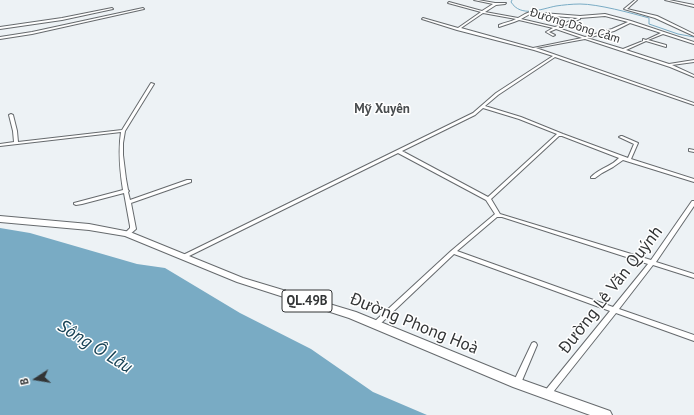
<!DOCTYPE html>
<html>
<head>
<meta charset="utf-8">
<style>
	body { margin:0 }
	#map { position:relative; width:694px; height:415px; overflow:hidden; background:#edf2f5; font-family:"PT Sans",sans-serif }
	canvas { display:block }
	.north { position:absolute; left:16px; top:359px; width:40px; height:40px; -webkit-text-stroke:3px #fff; paint-order:stroke; rotate:258deg; font-size:11px; font-weight:700; line-height:16px; text-align:center; color:#323435 }
	.north::after { content:''; display:block; margin:auto; width:14px; height:18px; background:#323435; clip-path:polygon(50% 0,100% 100%,50% 72%,0 100%) }
</style>
</head>
<body>
<div id="map">
<canvas width="694" height="415"></canvas>
<div class="north">B</div>
</div>
<script>
const ctx = document.querySelector('canvas').getContext('2d');
ctx.lineJoin = 'round';
function paint(path, color) { ctx.fillStyle = color; ctx.fill(path, 'evenodd'); }
function trace(path, color, width, dash) { ctx.strokeStyle = color; ctx.lineWidth = width; ctx.lineCap = dash ? 'butt' : 'round'; ctx.setLineDash(dash || []); ctx.stroke(path); }
function label(font, color, halo, rows, align = 'center') {
  ctx.font = font + ' "PT Sans",sans-serif'; ctx.lineWidth = 3; ctx.setLineDash([]); ctx.textBaseline = 'middle'; ctx.strokeStyle = halo; ctx.fillStyle = color; for (const [text, x, y, turn = 0] of rows) {
    ctx.save(); ctx.translate(x, y); ctx.rotate((+turn || 0) * Math.PI / 180); ctx.textAlign = isNaN(turn) ? turn : align; if (halo) ctx.strokeText(text, 0, 0); ctx.fillText(text, 0, 0); ctx.restore();
  }
}
paint(new Path2D(`
	M0,228L30,233L137,264L165,268L240,313L311,349L373,392L427,415H0Z`), '#79abc4');
trace(new Path2D(`
	M512,0L511,2C521,18 541,9 556,6C563,5 572,4 580,4C598,4 631,13 649,18V24L678,34L694,37`), '#79abc4', 1);
const street = new Path2D(`
	M474,0H478L495,3H506L505,4L496,5L485,12L518,18L525,14L530,12L580,16L605,14L631,21L694,42V44L663,34L648,40L666,45V47L646,41L626,50L669,64L694,60V62L672,65L694,75V77L670,67L585,39L536,48L694,103V105L555,57L498,95L485,106L521,117L563,134L628,158L634,144L619,137L621,136H622L638,143L631,159L694,179V182L623,160L613,167L602,173L595,178H591V177C596,172 602,169 608,166C612,164 616,161 619,158L562,136H559L491,199L500,214L651,260L692,201H694V206L656,262L694,274V278L653,265L619,309L694,335V341L616,313L550,396L547,397L544,396L543,394L544,392L610,311L454,254L378,326L376,327L374,326L373,324L374,322L451,251L495,214L486,200L398,153L185,258H181L180,257L181,256L473,113L496,93L553,56L534,50L457,30L422,19L423,18L458,28L481,12L448,3L449,2L482,11L493,4ZM483,13L516,19C511,22 505,22 499,25V27L514,22L519,20L553,28L546,32L553,36L555,35L549,32L556,29L582,38L533,48L461,28ZM530,14L578,18L555,27L521,19ZM605,16L628,22L612,29L585,37L558,28L580,19V18ZM630,23L661,33L646,40L643,39V41L623,49L587,38L614,31ZM483,108L519,119L557,134L488,197L402,151L475,115ZM497,217H502L648,264L613,307L457,251Z
	M635,0H637L627,9L657,16L694,34V36L655,18L624,9Z
	M665,0H669L694,5V7Z
	M112,8L113,9L62,20L0,29V27L62,18Z
	M143,8L144,9L32,34L0,39V37L32,32Z
	M151,83L154,84L125,131L123,143V155L126,179L128,190L129,191L128,192L130,200L187,180H191V182L131,203L136,229L129,235L127,236L124,234L130,228V226L124,193L82,204L76,205L74,204V203L123,190C120,171 118,152 121,132L0,146V144L14,142L13,131L9,115L11,114L13,115L17,131L18,142L122,130Z
	M689,149L694,150V152L689,151Z
	M534,342L536,343L537,345L521,383L520,385L517,386L514,385L513,383L531,345L532,343Z`);
const primary = new Path2D(`
	M0,216L89,224L130,232L243,278L356,312L520,379L610,411L612,415H590L513,387L349,318L237,282L125,236L89,230L0,222Z`);
trace(street, '#666a6d', 2);
trace(primary, '#666a6d', 2);
paint(street, '#fff');
paint(primary, '#fff');
label('12px', '#323435', '#fff', [
	["Đường Dõng Cảm",575,26,17]
]);
label('bold 13px', '#484c4e', '#fff', [
	["Mỹ Xuyên",382,109]
]);
for (const [x, y, w] of [
	[307,301,50]
]) { const box = new Path2D(); box.roundRect(x - w / 2, y - 11, w, 22, 3); ctx.fillStyle = '#fff'; ctx.fill(box); trace(box, '#323435', 1); }
label('bold 13px', '#323435', null, [
	["QL.49B",307,301]
]);
label('17px', '#323435', '#fff', [
	["Đường Lê Văn Quýnh",611,290,-52],
	["Đường Phong Hoà",414,324,22]
]);
label('italic 18px', '#184356', '#fff', [
	["Sông Ô Lâu",95,347,32]
]);
</script>
</body>
</html>
